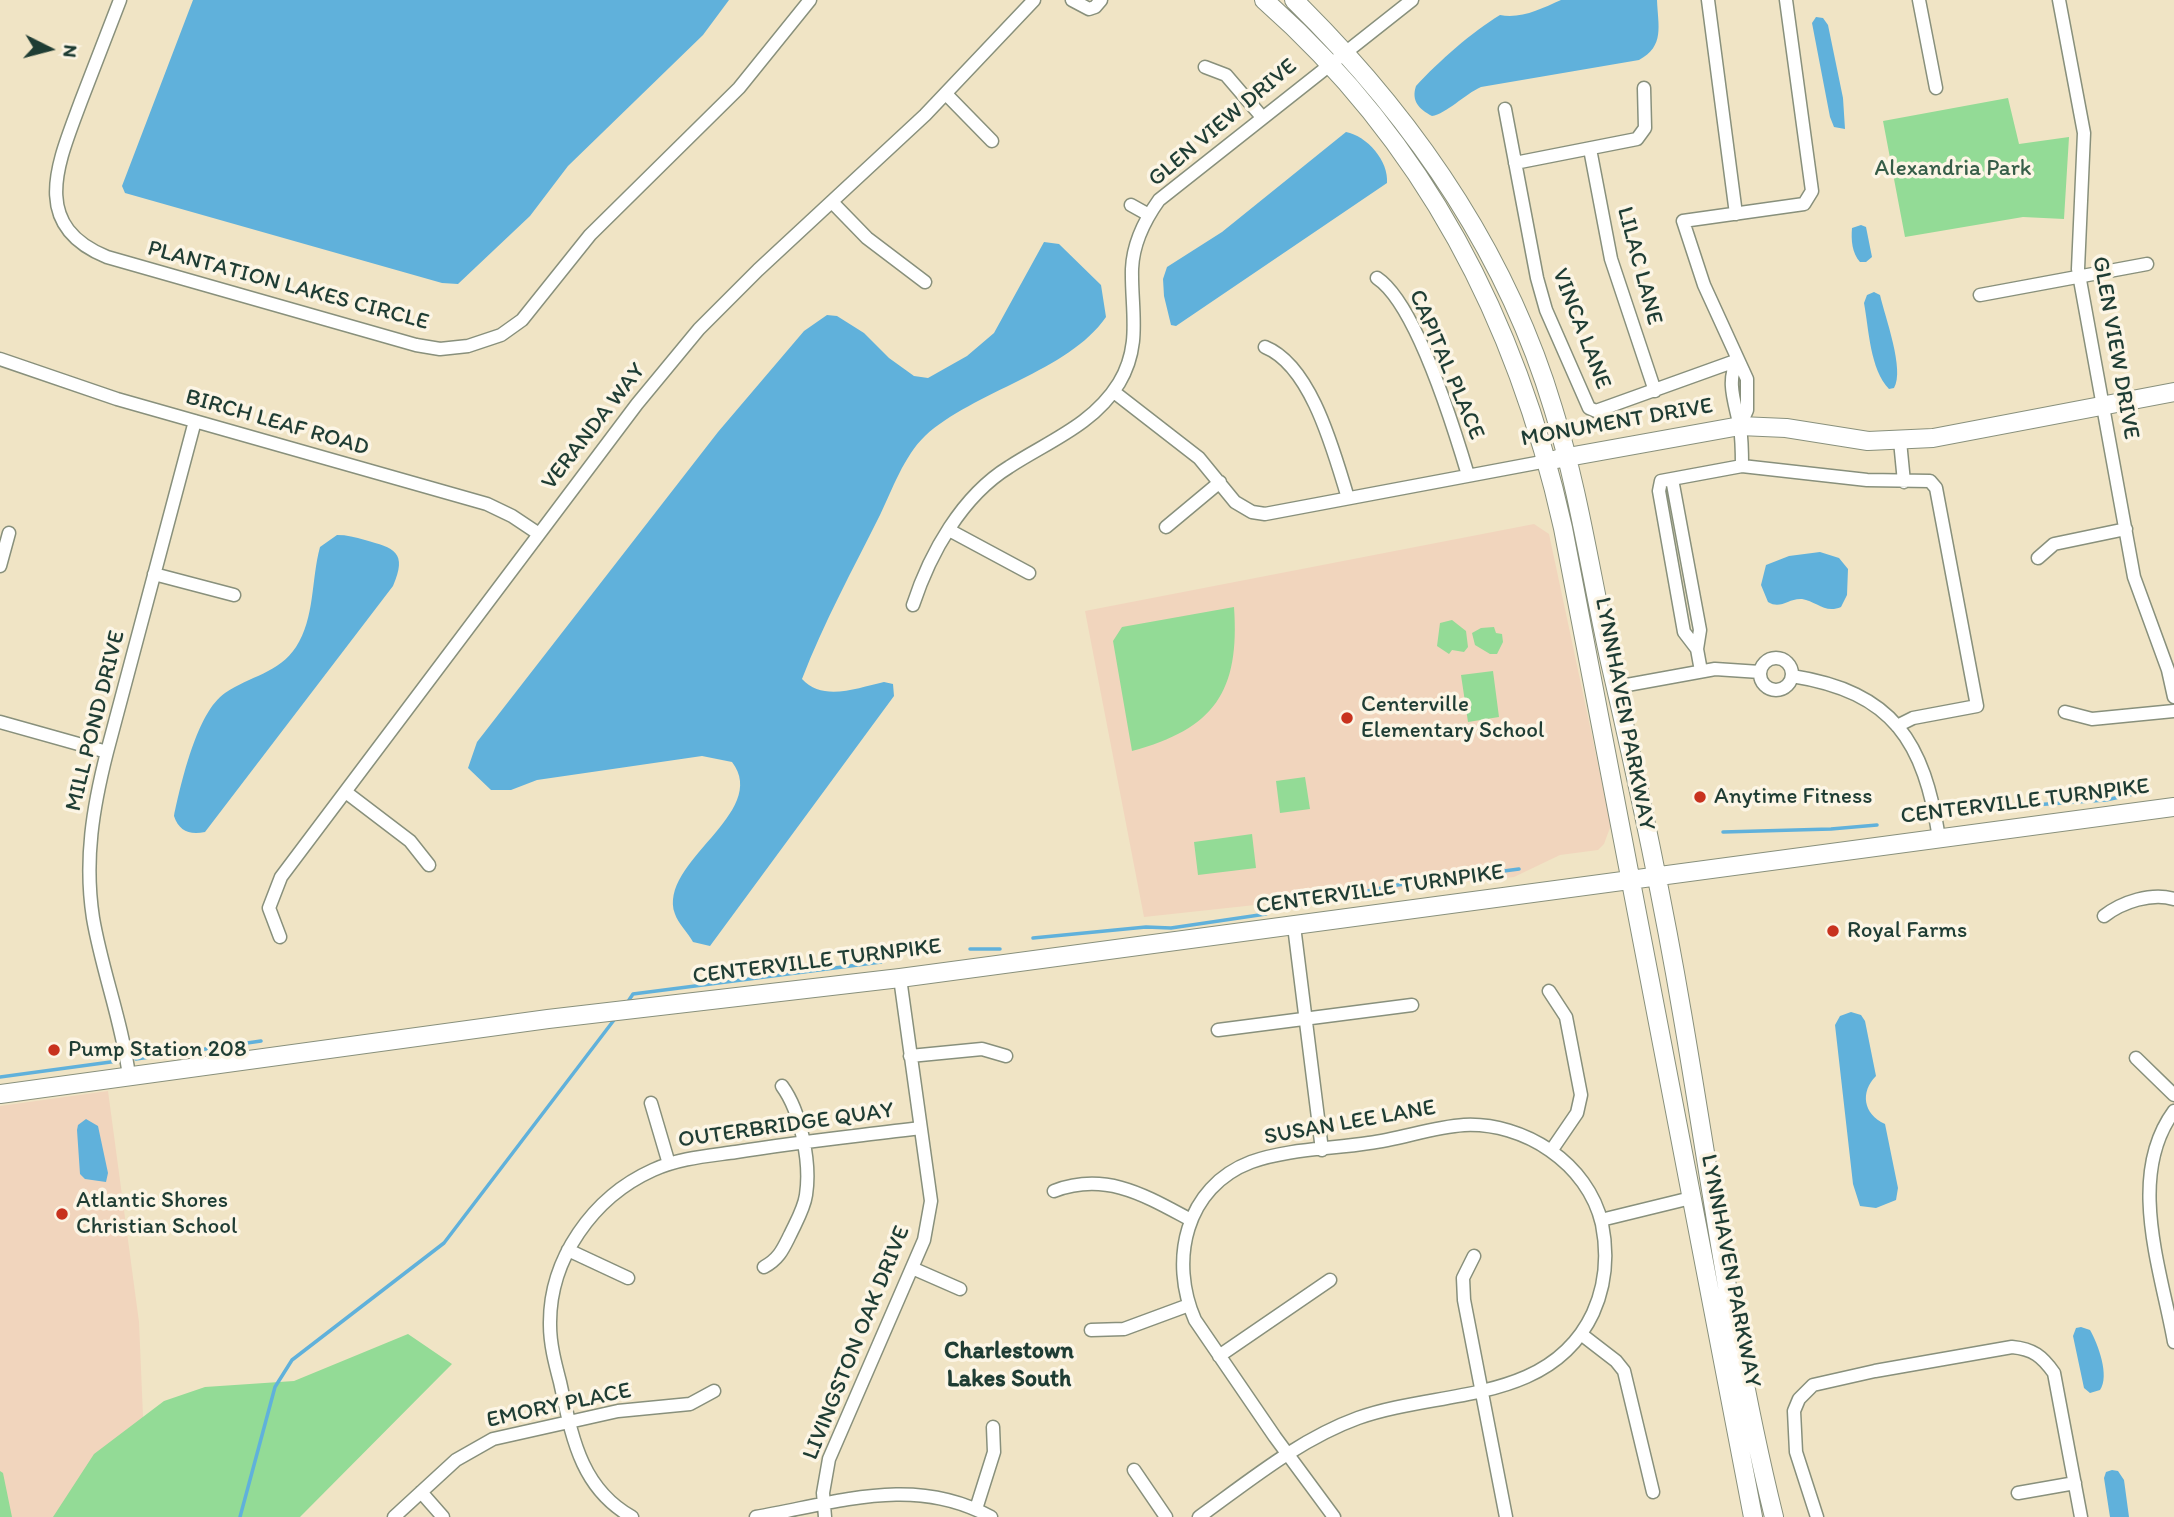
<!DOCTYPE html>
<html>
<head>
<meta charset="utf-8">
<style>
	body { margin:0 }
	#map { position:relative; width:2174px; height:1517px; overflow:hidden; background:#f0e4c5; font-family:Itim,sans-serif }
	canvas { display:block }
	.north { position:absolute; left:14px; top:14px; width:70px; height:70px; -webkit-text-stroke:5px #fcf5e5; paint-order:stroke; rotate:96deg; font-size:19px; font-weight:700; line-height:28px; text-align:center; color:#1f3d34 }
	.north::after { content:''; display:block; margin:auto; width:24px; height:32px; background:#1f3d34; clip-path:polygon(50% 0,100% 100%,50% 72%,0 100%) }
</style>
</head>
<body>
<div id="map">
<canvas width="2174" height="1517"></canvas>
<div class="north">N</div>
</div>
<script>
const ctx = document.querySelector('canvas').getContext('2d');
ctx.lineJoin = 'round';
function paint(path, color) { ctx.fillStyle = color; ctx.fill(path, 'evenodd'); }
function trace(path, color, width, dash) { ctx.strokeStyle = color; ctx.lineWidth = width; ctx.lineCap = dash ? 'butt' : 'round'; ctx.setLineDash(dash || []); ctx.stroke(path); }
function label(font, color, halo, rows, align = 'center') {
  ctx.font = font + ' Itim,sans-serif'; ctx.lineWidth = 7; ctx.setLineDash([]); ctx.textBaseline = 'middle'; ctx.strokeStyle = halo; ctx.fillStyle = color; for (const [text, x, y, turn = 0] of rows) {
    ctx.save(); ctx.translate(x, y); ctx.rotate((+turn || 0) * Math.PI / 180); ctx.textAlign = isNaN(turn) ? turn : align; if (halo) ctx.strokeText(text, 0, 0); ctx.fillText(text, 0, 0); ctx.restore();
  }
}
paint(new Path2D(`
	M1534,524L1549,534L1611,825L1604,844L1598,850L1560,855L1514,877L1144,917L1085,611Z
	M108,1091L139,1322L144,1440L95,1517H0V1106Z`), '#f1d5bd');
paint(new Path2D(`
	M2008,98L2019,144L2069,137L2064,219L2023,217L1905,237L1883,121Z
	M1234,607C1240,692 1214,729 1132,751L1113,641L1122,627Z
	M1452,620L1466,631L1468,647L1464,652L1452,650L1449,654L1437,646L1440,623Z
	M1494,627L1496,633L1502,634L1503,642L1497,654H1490L1475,645L1472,633L1481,628Z
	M1493,671L1499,717L1468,722L1461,675Z
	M1305,777L1310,809L1280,813L1276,781Z
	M1252,834L1256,868L1198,875L1194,842Z
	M408,1334L452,1364L300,1517H53L94,1454L164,1401L205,1387L294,1381Z
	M0,1471L3,1473L12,1517H0Z`), '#93db96');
paint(new Path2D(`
	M193,0H729L703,35L568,166L530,216L458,284L442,283L125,193L122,186Z
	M1561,0H1657C1658,26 1665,46 1639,60L1481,87C1465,94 1446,114 1432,116C1419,109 1411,101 1416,86C1439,61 1472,32 1500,15C1521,19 1541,9 1561,0Z
	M1816,17L1823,18L1828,25L1843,98L1845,129L1834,127L1830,117L1812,23Z
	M1346,132C1367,136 1389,161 1387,183L1176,326L1171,325L1164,296L1163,279L1167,267L1222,232Z
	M1861,225L1866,227L1872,257L1866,262H1860C1852,253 1851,240 1852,228Z
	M1044,242L1059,244L1101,285L1106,317C1068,372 974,391 925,436C904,456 892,490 880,515C853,569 824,622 802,679C823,702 857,688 884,682L893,684L894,696L710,946L693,942C688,933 678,923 675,914C657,862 771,813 732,762L702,756L537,780L511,790H491L468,768L477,742L718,432L804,331L827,315L837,316L864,333L889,358L914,376L928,378L967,356L994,333Z
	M1874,292L1880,295C1885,317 1905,370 1894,388L1889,389C1870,369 1869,330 1864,303L1867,295Z
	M337,535C347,535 355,537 365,540C394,548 408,552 393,586L205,832C189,835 179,831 174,816C181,783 197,712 225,693C250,676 279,673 296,647C315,618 311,580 320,547Z
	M1820,552L1839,558L1848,569L1847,595L1841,607C1825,614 1816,601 1802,599C1788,598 1781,610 1768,602L1761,585L1766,565L1789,556Z
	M1851,1012L1861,1015L1865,1021L1876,1076C1860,1092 1863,1114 1885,1124L1898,1188L1896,1200L1876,1208L1860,1206L1853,1184L1835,1025L1840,1016Z
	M86,1119L98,1126L108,1173L106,1182L85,1179L80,1174L77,1130L78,1125Z
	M2081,1327L2090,1330C2098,1344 2110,1376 2100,1390L2090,1393L2084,1388L2073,1336L2076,1328Z
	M2112,1470L2118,1471L2124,1480L2129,1517H2110L2104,1478L2106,1472Z`), '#60b1db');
trace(new Path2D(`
	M2018,806L2106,800L2133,794
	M1723,832L1831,829L1877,825
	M1318,902L1390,886L1519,869
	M1033,938L1146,927L1171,928L1266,914
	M970,949H1000
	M629,1000L633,994L881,962
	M136,1059L261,1041
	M0,1077L118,1061
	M240,1517L275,1387L292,1360L444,1243L614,1020`), '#60b1db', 3.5);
const street = new Path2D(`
	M120,0C107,34 94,68 81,101C59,161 28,225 107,257L416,345L440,349L468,346L501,335L522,320L590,235L739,88L810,0
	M1072,0L1089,9L1095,7L1101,0
	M1708,0L1736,214
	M1919,0L1936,88
	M2059,0L2084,133L2078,269L2134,577L2168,670L2174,697
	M1205,67L1226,75L1262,117
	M946,94L992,141
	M1505,109L1537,278L1546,310L1589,408L1596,411L1738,360
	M1590,149L1611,259L1655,391
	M1515,163L1637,139L1645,128L1644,88
	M832,202L867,238L925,282
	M1131,205L1149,215
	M1377,278C1416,304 1454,428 1468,475
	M1980,295L2147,264
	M1265,347C1312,366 1334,453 1348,498
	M0,359L117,399L487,504L512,516L539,534
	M1738,360C1725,381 1736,405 1740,428C1742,440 1742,454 1742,466
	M1114,392L1199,458L1235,502L1252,512L1265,514L1547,461
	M1740,426L1747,410V379L1704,285L1683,221L1804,204L1812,191L1786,0
	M1900,441L1904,482
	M1672,479L1700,630L1697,649L1701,671
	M1166,527L1220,482
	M949,530L1029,573
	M2038,558L2054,544L2126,529
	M0,566L9,533
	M154,574L234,595
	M913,605C930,553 962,496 1009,467C1049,441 1093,425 1119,383C1142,345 1131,310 1132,269C1133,243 1144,221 1159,200L1412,0
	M1697,649L1684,632L1659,491L1661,481L1742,466L1867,480L1930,481L1936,488L1977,706L1913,718L1897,726
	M1760 674a16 16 0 1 1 32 0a16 16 0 1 1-32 0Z
	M1792,676C1894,692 1924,742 1939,838
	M1616,687L1715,669L1760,672
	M2065,712L2092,719L2174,711
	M0,722L107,752
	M347,793L410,841L429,865
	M2104,916C2122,902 2152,892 2174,899
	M1294,926L1322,1150
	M280,937L269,908L281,877L637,404L699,329L758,270L925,115L1034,0
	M1549,991L1566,1017L1581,1095L1577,1113L1551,1151
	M1218,1030L1412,1005
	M910,1056L982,1049L1006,1056
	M2136,1058L2174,1095
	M129,1076C122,1021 102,971 93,918C84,860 93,807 107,752L195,421
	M651,1103L669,1164
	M2174,1111C2126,1176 2161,1269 2174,1342
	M1054,1191C1106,1171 1146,1196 1191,1220
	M1601,1220L1691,1198
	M568,1250L628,1278
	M1474,1256L1463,1278L1464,1300L1506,1517
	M764,1267C779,1259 783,1249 790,1235C796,1222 804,1209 806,1195C811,1163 801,1112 782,1086
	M912,1268L960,1289
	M1091,1330L1124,1329L1189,1305
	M1581,1334L1616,1361L1624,1371L1653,1492
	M1219,1356L1330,1280
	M1134,1470L1166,1517
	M421,1492L443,1517
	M2018,1493L2075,1483
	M976,1509L994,1452L993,1427
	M394,1517L456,1460L493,1439L618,1411L690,1404L714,1391
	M632,1517C580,1488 572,1436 560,1382C555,1363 550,1344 550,1325C549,1259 593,1197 653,1170C679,1158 708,1156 736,1152C797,1142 858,1136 920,1128
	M756,1517C837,1503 914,1474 991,1517
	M825,1517L823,1493L829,1459L924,1240L931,1201L900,978
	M1199,1517C1249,1481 1300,1439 1358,1418C1439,1389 1550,1405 1593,1313C1606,1284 1608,1254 1602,1224C1588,1163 1524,1122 1464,1125C1433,1127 1401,1139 1369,1143C1331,1149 1287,1149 1251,1162C1185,1187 1169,1261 1195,1320L1275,1437L1334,1517
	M1817,1517L1796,1452L1794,1411L1799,1399L1813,1385L1875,1371L2012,1347C2033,1349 2042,1356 2054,1373L2081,1517`);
const secondary = new Path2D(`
	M1264,0C1425,142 1517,321 1563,528L1753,1517
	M1294,0C1410,114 1506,251 1553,408C1579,491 1591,577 1610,662C1637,778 1662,895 1682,1013C1711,1181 1733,1351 1774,1517
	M1557,459L1740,426L1786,428L1868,441L1933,438L2174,392
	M0,1094L548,1019L900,978L2174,807`);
trace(street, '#88907c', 15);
trace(secondary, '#88907c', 20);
trace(street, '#fff', 12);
trace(secondary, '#fff', 18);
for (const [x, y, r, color] of [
	[1347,718,7,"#c8321e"],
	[1700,797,7,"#c8321e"],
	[1833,931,7,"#c8321e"],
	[54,1050,7,"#c8321e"],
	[62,1214,7,"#c8321e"]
]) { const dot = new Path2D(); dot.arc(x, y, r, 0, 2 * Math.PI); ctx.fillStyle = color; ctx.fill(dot); trace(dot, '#fcf5e5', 2.5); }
label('23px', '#1f3d34', '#fcf5e5', [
	["GLEN VIEW DRIVE",1223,123,-40],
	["LILAC LANE",1639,266,75],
	["PLANTATION LAKES CIRCLE",288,286,15],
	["VINCA LANE",1581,329,69],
	["GLEN VIEW DRIVE",2115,348,80],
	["CAPITAL PLACE",1446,365,67],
	["BIRCH LEAF ROAD",277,423,16],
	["MONUMENT DRIVE",1617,423,-10],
	["VERANDA WAY",594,427,-52],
	["LYNNHAVEN PARKWAY",1624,714,79],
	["MILL POND DRIVE",96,721,-76],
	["CENTERVILLE TURNPIKE",2025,802,-7],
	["CENTERVILLE TURNPIKE",1380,890,-8],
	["CENTERVILLE TURNPIKE",817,962,-7],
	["SUSAN LEE LANE",1350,1123,-10],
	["OUTERBRIDGE QUAY",786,1126,-8],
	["LYNNHAVEN PARKWAY",1730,1271,79],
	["LIVINGSTON OAK DRIVE",857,1343,-68],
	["EMORY PLACE",559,1406,-12]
]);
label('23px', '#365d48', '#fcf5e5', [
	["Alexandria Park",1953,169]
]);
label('23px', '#1f3d34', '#fcf5e5', [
	["Centerville",1361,705],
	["Elementary School",1361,731],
	["Anytime Fitness",1714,797],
	["Royal Farms",1847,931],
	["Pump Station 208",68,1050],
	["Atlantic Shores",76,1201],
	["Christian School",76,1227]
], 'left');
label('bold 24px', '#1f3d34', '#fcf5e5', [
	["Charlestown",1009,1352],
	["Lakes South",1009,1380]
]);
</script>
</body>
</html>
